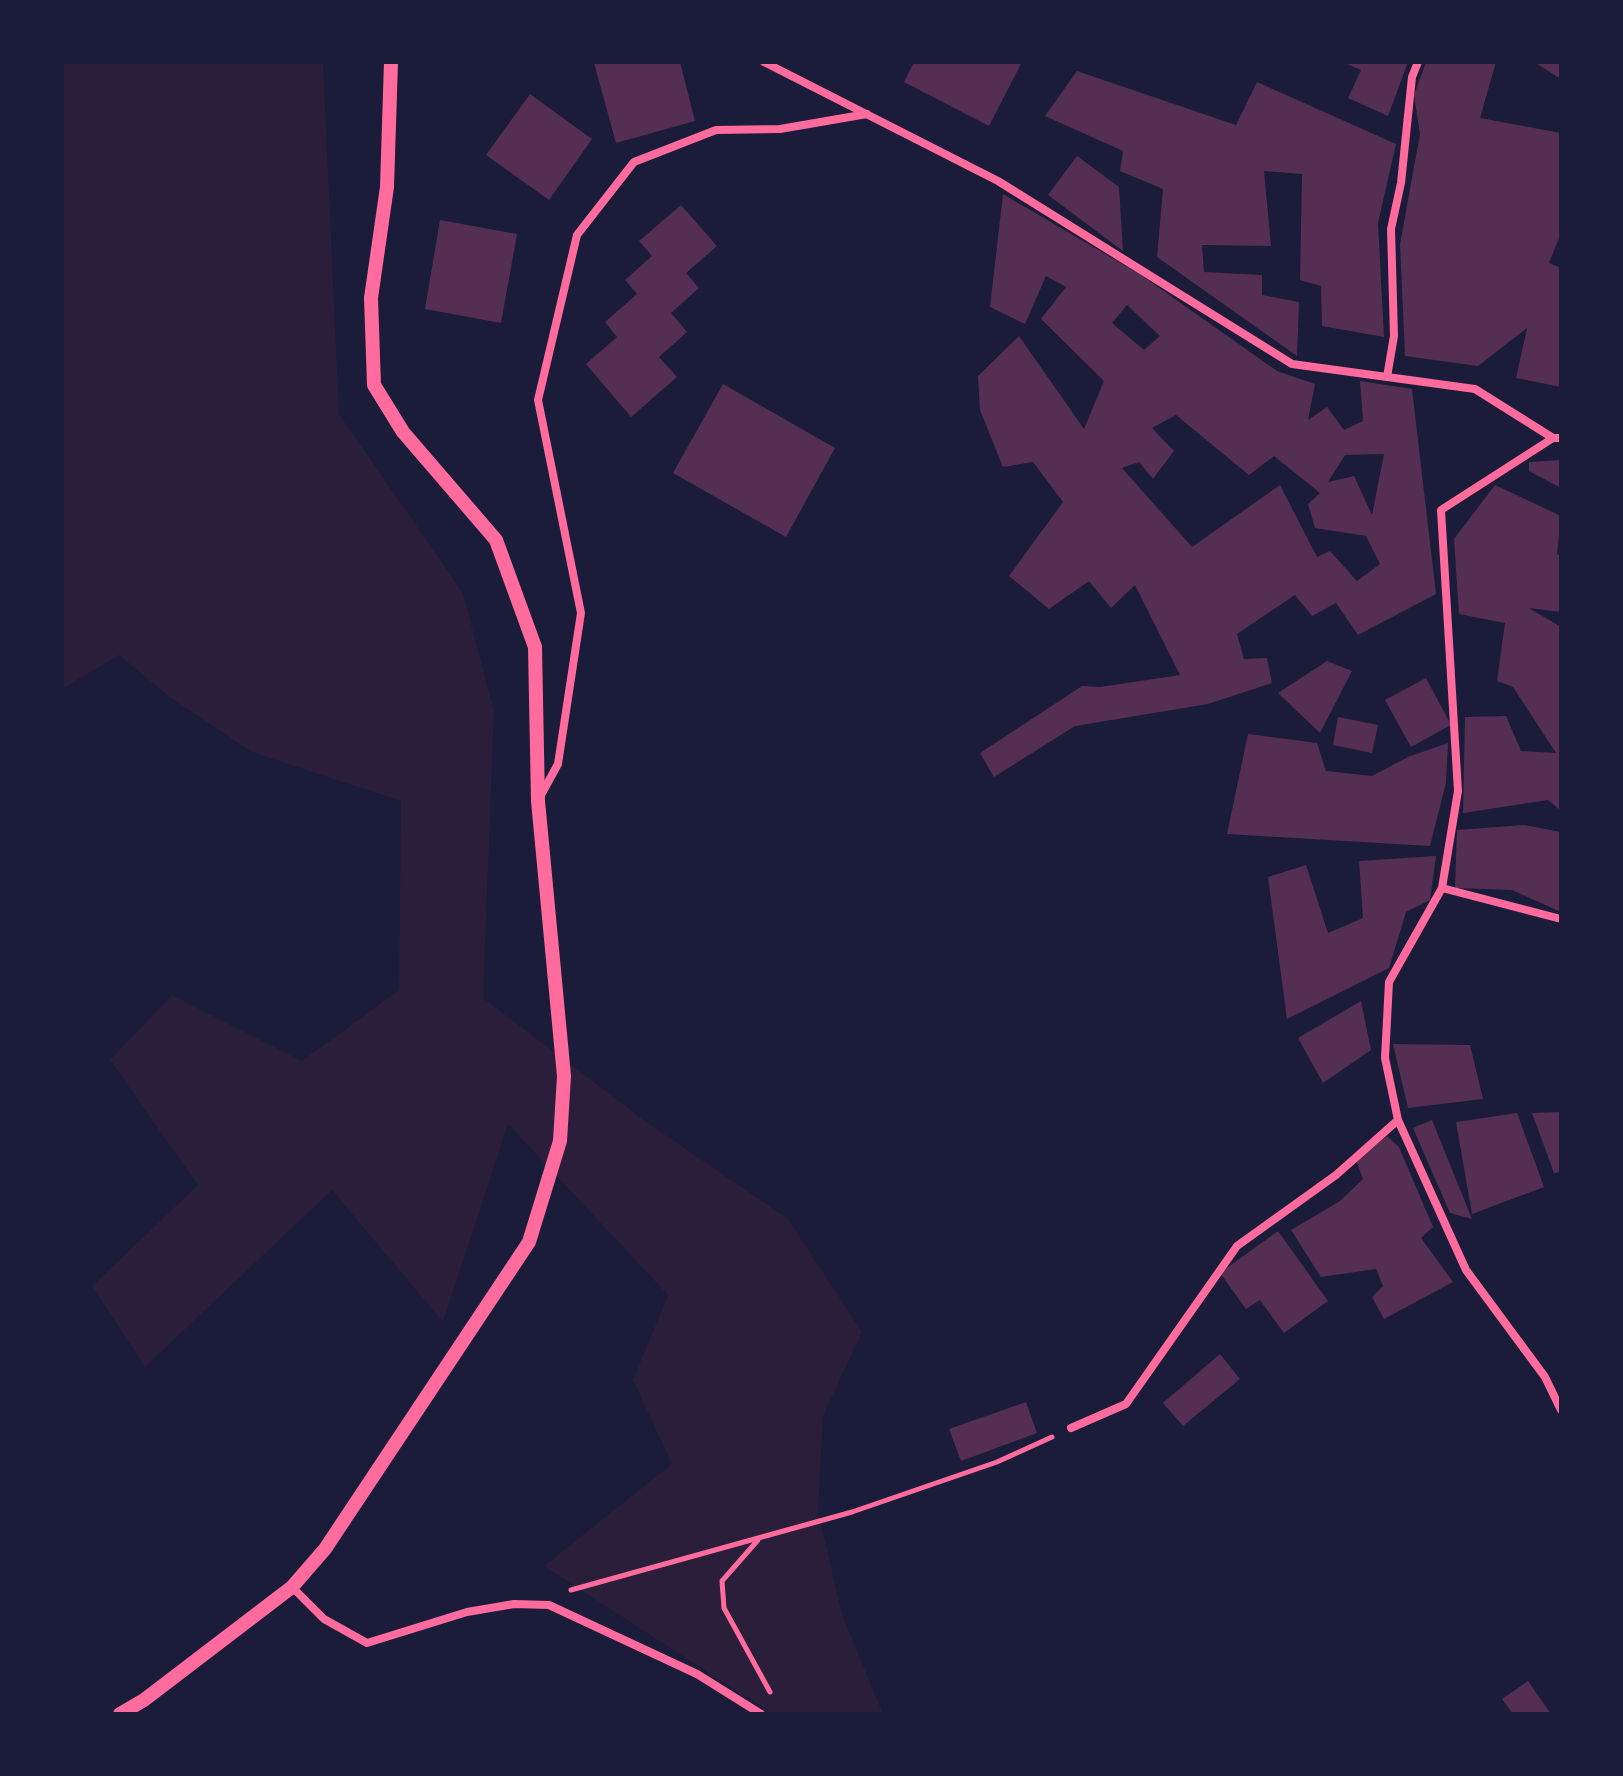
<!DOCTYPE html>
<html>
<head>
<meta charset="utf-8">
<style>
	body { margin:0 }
	#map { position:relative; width:1623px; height:1776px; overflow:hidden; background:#1b1b3a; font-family:"Roboto Condensed",sans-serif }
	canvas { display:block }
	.frame { position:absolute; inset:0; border:64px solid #1b1b3a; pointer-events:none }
</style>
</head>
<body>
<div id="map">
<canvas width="1623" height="1776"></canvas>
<div class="frame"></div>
</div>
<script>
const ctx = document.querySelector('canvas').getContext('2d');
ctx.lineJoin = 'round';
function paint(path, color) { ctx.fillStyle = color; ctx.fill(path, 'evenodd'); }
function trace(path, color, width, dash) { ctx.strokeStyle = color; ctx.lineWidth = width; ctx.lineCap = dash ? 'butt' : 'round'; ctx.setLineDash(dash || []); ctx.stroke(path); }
paint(new Path2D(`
	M62,62H323L339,414L463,593L494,711L483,998L645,1121L788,1219L862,1332L823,1416L818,1511L842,1614L883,1714H772L544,1566L672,1464L633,1380L668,1295L508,1124L443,1322L332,1190L145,1367L92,1286L198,1185L110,1060L172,995L302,1061L399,990L401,801L252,752L167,695L119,655L62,689Z`), '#2a1e3b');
paint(new Path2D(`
	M680,62L695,121L616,143L594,63Z
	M914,62H1022L989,126L904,82Z
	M1342,62H1408L1388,116L1348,98L1361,70Z
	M1426,62H1496L1480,118L1561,133V233L1549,263L1561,268V387L1516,378L1527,328L1478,366L1405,356L1400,244L1420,134L1414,95Z
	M1534,62H1561V79Z
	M1077,71L1236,125L1257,82L1396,144L1378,223L1384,337L1322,326L1321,286L1300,280L1302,174L1264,171L1271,246L1202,245L1204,272L1262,275V295L1299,302L1297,356L1157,257L1163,189L1120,171L1123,151L1045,116Z
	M530,94L592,139L549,200L486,155Z
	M1077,156L1119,187L1123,251L1048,195Z
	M1003,194L1141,275L1277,371L1315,384L1308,420L1327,407L1344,430L1363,421L1360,381L1412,389L1436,594L1358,635L1336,603L1312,616L1295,595L1237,634L1244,659L1267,658L1272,683L1208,704L1075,726L994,777L980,753L1082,686L1100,687L1180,675L1135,585L1111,608L1089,581L1049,609L1009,576L1063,502L1033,462L1003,467L980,410L978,376L1019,336L1084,429L1104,381L1041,319L1066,287L1046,276L1025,324L990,307ZM1127,305L1160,336L1144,350L1112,323ZM1176,415L1249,475L1274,456L1320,493L1308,504L1315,528L1366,536L1380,564L1357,581L1330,551L1317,557L1280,485L1192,547L1122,468L1139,462L1153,479L1174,451L1152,428ZM1384,454L1372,515L1354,476L1328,482L1345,455Z
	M681,205L717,246L686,273L699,288L671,313L687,332L659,357L677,377L631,417L586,364L617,337L605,322L637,294L625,280L652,256L639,241Z
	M440,220L517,234L501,323L425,309Z
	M723,384L835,448L786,537L673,473Z
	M1561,460V488L1529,471V462Z
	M1495,485L1561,516L1557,554L1561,556V612L1529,608L1561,627V811L1548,800L1463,813L1465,717L1506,716L1521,751L1556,753L1513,687L1497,681L1505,623L1459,614L1454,539Z
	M1327,661L1352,671L1320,733L1278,693Z
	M1426,678L1451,725L1411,747L1385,700Z
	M1338,717L1378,725L1372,753L1333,745Z
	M1248,734L1317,743L1326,771L1372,776L1408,757L1448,743L1446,783L1430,846L1227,834Z
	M1524,825L1561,832V912L1512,890L1455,888L1457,830Z
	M1436,856L1430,900L1406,912L1389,968L1287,1019L1268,877L1306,865L1328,933L1363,918L1359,861Z
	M1361,1001L1371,1050L1323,1083L1298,1038Z
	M1393,1044L1470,1045L1483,1099L1408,1108Z
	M1561,1112V1172L1554,1173L1532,1113Z
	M1517,1113L1544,1187L1472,1214L1456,1122Z
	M1432,1120L1472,1219L1450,1213L1413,1128Z
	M1387,1136L1399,1147L1433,1227L1421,1238L1453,1282L1384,1319L1372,1297L1383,1286L1376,1269L1321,1277L1291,1230L1340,1201L1363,1179L1356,1160Z
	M1278,1231L1328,1301L1284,1333L1260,1300L1246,1309L1220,1273Z
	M1220,1354L1240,1379L1183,1426L1163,1403Z
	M1026,1402L1037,1433L961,1461L949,1429Z
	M1528,1681L1551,1714H1513L1502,1699Z`), '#542f53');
trace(new Path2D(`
	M758,1540L722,1581L724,1608L770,1692
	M571,1590L852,1512L997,1462L1052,1437`), '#ff6b9d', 5);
trace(new Path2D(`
	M764,62L998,181L1292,364L1475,389L1553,438H1561
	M1387,377L1394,336L1391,229L1401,183L1412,77L1418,62
	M1553,438L1441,510L1458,791L1442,888L1389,982L1385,1058L1398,1120L1466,1270L1545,1377L1561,1410
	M541,795L558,764L581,613L538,400L577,235L634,162L716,130L780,129L867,114
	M1442,888L1561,919
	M1071,1428L1126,1404L1237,1246L1336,1175L1398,1120
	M292,1587L324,1619L367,1643L467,1612L514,1604L549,1605L697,1674L761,1714`), '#ff6b9d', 8);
trace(new Path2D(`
	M120,1714L144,1700L292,1587L325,1549L529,1242L560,1141L564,1076L538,801L535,647L496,540L403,432L374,385L371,298L387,187L391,62`), '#ff6b9d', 14);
</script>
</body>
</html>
